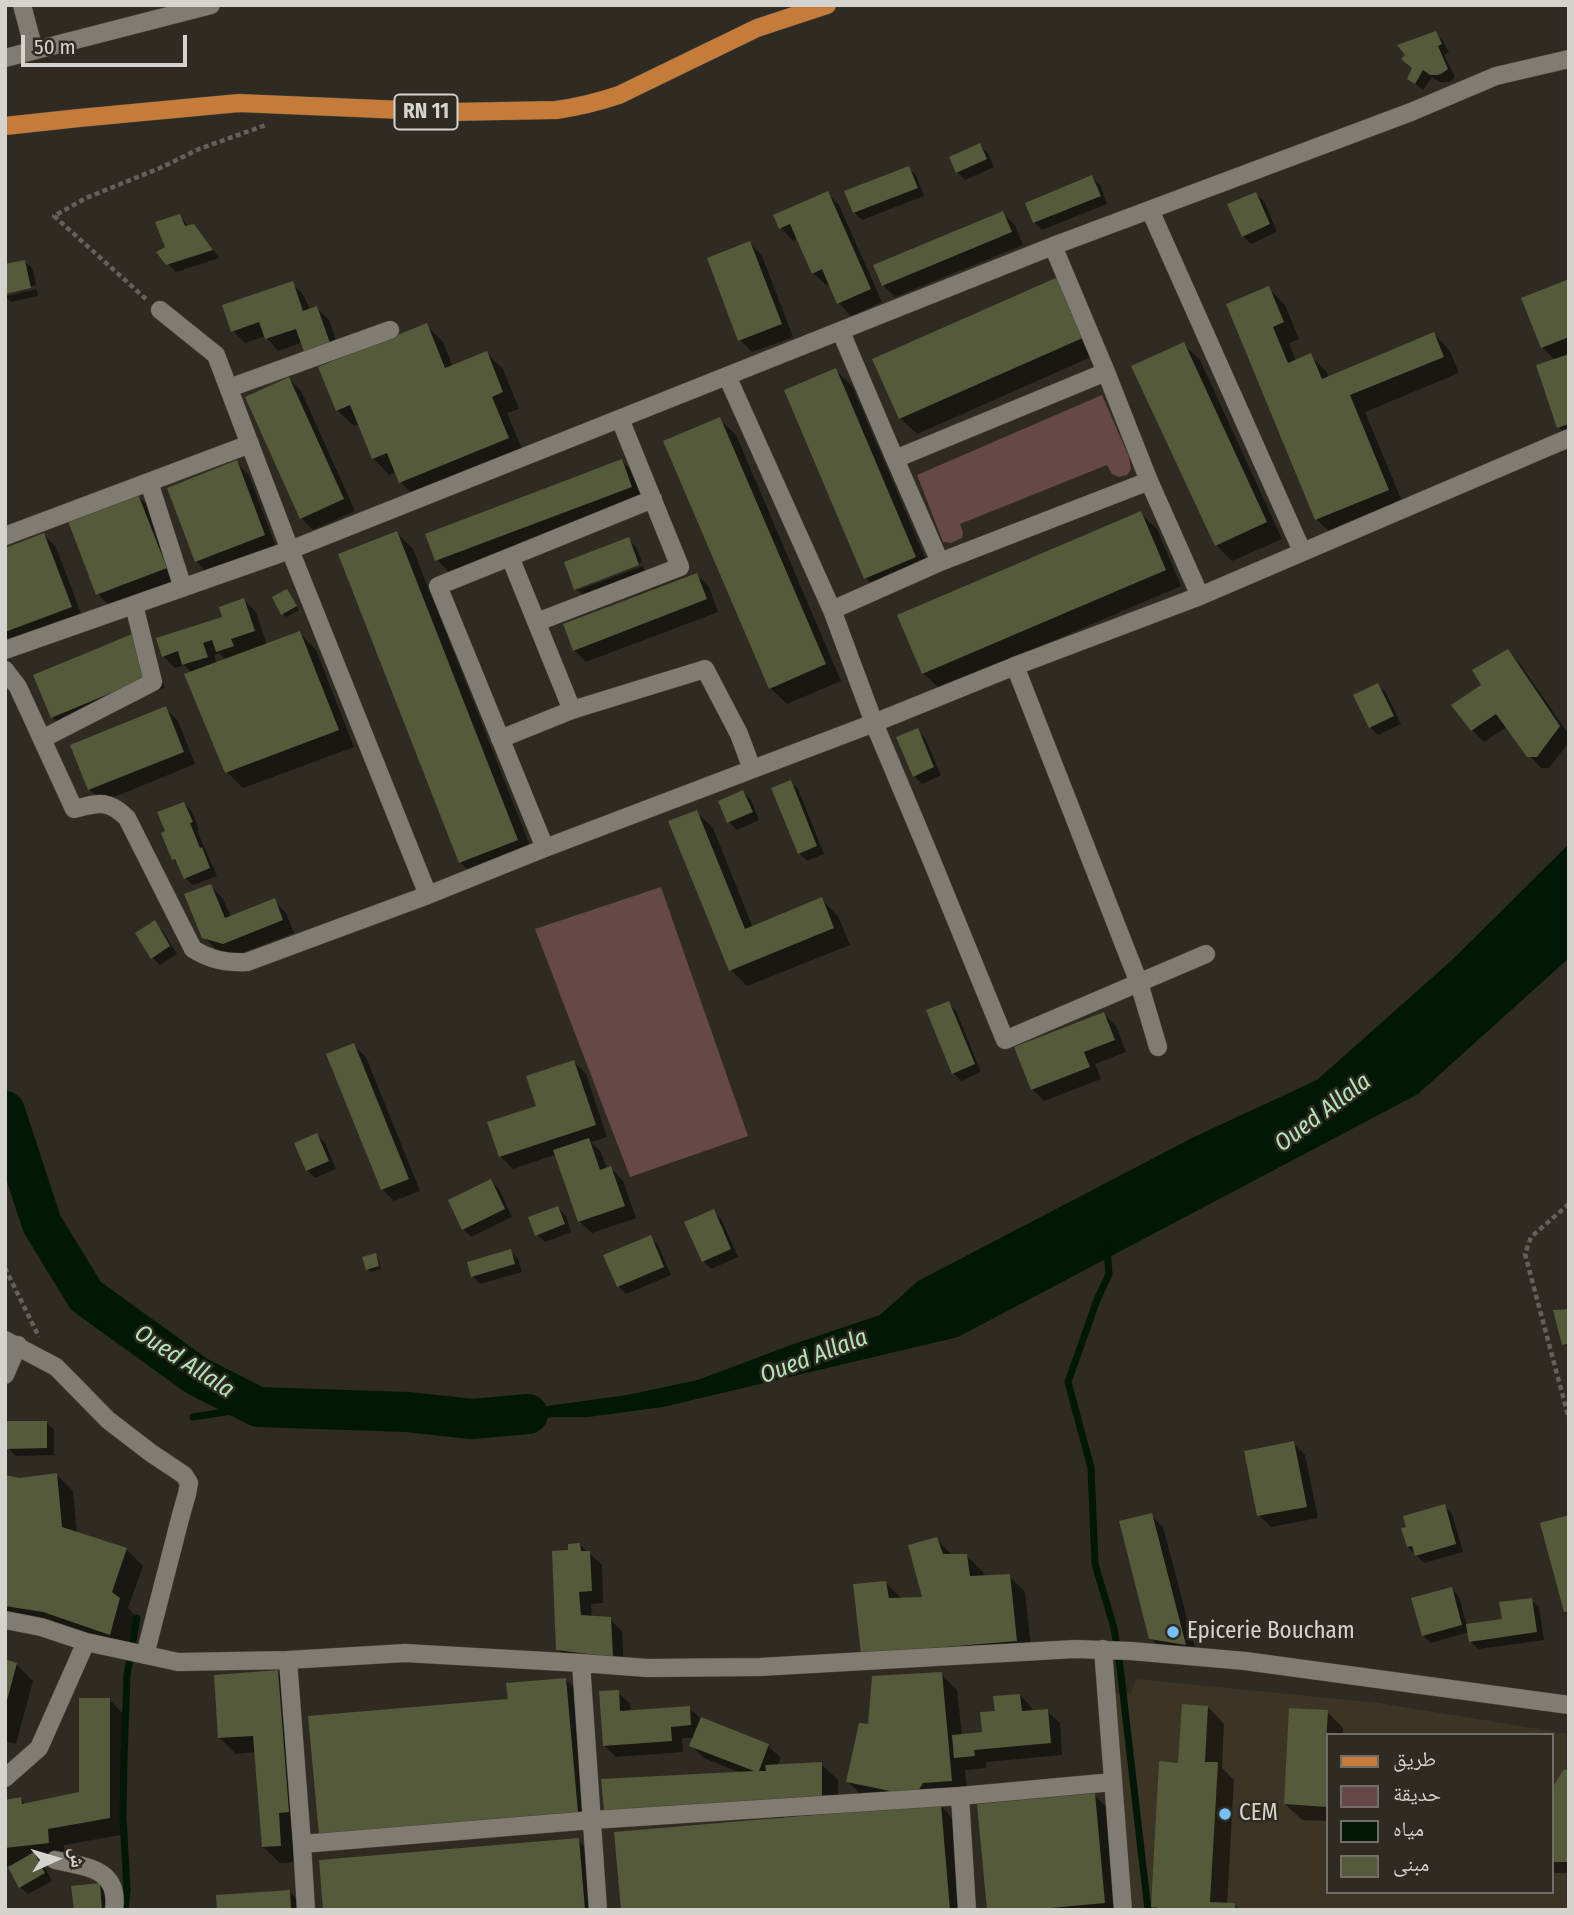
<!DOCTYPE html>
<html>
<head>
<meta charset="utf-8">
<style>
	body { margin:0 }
	#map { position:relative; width:1574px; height:1915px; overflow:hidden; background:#2f2b23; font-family:"Fira Sans Condensed","Noto Naskh Arabic",sans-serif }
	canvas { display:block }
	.frame { position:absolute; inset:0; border:7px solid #d5d3cd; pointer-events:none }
	.legend { position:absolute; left:1326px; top:1733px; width:228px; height:161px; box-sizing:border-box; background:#2f2b23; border:2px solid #716e67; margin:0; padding:9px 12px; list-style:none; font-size:21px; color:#d5d3cd }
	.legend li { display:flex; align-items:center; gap:14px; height:35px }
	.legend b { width:35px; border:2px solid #716e67 }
	.north { position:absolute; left:21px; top:1824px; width:70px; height:70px; -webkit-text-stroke:5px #2f2b23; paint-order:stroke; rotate:86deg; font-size:19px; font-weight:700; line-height:28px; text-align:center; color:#d5d3cd }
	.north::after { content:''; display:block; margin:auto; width:24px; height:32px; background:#d5d3cd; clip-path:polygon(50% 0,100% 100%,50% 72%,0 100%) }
	.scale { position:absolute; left:21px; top:35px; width:166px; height:32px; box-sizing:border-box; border:4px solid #d5d3cd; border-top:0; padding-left:9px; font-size:21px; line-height:24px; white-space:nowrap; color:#d5d3cd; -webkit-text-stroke:5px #2f2b23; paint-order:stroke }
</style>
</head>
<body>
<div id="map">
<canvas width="1574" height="1915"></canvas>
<div class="frame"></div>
<ul class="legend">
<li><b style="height:9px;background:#c57c3b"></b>طريق</li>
<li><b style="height:19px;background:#654847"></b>حديقة</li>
<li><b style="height:19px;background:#021806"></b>مياه</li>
<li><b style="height:19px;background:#545a3a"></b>مبنى</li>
</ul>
<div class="north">ش</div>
<div class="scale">50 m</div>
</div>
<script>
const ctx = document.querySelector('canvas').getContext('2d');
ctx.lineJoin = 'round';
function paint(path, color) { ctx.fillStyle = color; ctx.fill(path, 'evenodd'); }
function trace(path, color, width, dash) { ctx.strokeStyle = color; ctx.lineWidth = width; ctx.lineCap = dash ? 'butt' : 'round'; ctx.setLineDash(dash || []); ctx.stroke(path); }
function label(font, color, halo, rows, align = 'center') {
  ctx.font = font + ' "Fira Sans Condensed",sans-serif'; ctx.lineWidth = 5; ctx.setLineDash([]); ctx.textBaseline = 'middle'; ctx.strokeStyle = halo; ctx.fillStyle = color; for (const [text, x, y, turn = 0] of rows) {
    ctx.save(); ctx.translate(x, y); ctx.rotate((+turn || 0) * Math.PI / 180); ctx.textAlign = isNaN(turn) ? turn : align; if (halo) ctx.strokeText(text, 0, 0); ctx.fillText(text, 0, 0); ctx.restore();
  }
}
paint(new Path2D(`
	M1136,1679L1379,1703L1569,1734V1910H1133L1112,1693H1131ZM1327,1735H1551V1892H1327Z`), '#3c3526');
paint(new Path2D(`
	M1102,395L1129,457L1131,469L1127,475L1119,477L1112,474L1107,465L960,524L963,532L962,538L951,543L943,542L917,475Z
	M661,887L748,1136L630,1177L535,929Z`), '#654847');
paint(new Path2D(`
	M1569,844V958L1418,1094L958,1337L663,1407L588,1417H554L496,1425L472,1419L484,1415L511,1411L627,1395L698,1380L791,1345L880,1315L918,1281L1194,1137L1317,1080L1452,960Z`), '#021806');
paint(new Path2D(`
	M1435,33L1443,41L1449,52L1444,55L1455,77L1450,82H1439L1432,77L1423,90L1409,79L1413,68Z
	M980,146L988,153L994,167L965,180L957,172Z
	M908,168L916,175L924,196L862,220L854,212Z
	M1092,177L1100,185L1107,204L1042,230L1034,222Z
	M827,193L839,205L882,302L851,316L839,303L830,283L826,285L813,273L798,238L793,241L781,228L775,216Z
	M1256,194L1264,201L1277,232L1251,244L1243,236Z
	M1003,213L1015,225L1023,245L895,297L883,285Z
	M180,216L189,227L201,234L219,258L176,272L168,264L167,248Z
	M750,243L762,256L793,337L752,352L740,340Z
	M25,262L33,269L36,285L7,292V296L37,289L38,296L11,302L5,296V266Z
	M1058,279L1100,353L917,434L900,418Z
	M1569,281V437L1559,427L1555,360L1542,347Z
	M292,283L304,296L310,310L317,308L329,320L341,355L303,342L278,351L265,336L245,343L233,331Z
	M1269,289L1285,305L1299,339L1289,343L1296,361L1310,355L1327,372L1329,378L1434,334L1450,351L1459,373L1365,412L1404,506L1333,535L1316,519L1228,305Z
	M426,325L443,342L453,367L486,353L503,369L519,409L507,413L524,454L417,498L400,482L396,472L389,475L373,458L359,424L354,426L337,410Z
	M1183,344L1200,360L1282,539L1232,561L1216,545Z
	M835,370L852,386L932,574L882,595L866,578Z
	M289,379L301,391L355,511L313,530L301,518Z
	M719,419L736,435L841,681L787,704L770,688Z
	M622,461L634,473L643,499L449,572L437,560Z
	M237,463L249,475L276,547L208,573L196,561Z
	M138,496L150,508L178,580L110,606L98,594Z
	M1140,513L1157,529L1181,586L940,689L923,673Z
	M397,533L413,549L534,856L477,879L460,862Z
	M44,535L56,547L83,619L15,645L5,635V549Z
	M628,539L636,547L642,562L578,587V590L576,589L566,563Z
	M643,566L646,573L584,596L578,590Z
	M697,575L709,587L718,612L586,662L574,650Z
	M287,591L299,610L286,617L283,614Z
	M244,600L256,612L267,645L300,633L316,650L354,747L243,788L227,772L192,673L184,665L175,668L163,656L225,618ZM219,653L226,660L217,664L214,655Z
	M149,647L165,688L64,729L52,717Z
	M1508,651L1520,664L1569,735V742L1549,768H1541L1529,755L1507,727L1484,742L1472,730L1453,706L1483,686Z
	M1378,685L1386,693L1401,724L1378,735L1370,727Z
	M166,709L178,721L195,764L102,802L89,789Z
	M917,730L925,738L941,775L922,784L914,776Z
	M790,782L798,789L824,854L807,861L799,853Z
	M743,792L751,800L759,820L737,830L729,822Z
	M184,804L192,811L199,830L197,831L217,876L193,885L185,878L180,866L173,859Z
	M696,812L713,828L753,928L822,900L838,916L850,945L747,986L731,970Z
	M211,886L223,899L231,917L274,900L286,913L294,933L236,955L216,949L204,937Z
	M154,923L162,930L177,954L160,965L152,957Z
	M948,1003L956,1011L981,1072L961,1081L953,1073Z
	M1104,1014L1116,1026L1126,1052L1095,1064L1101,1079L1044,1101L1032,1089Z
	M353,1045L366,1057L420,1191L394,1201L382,1189Z
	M574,1062L586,1074L607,1137L591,1142L601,1152L607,1170L611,1168L623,1181L636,1218L592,1233L579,1221L557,1154L513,1169L501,1157L490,1123L538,1107Z
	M317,1135L325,1143L336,1169L315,1178L307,1170Z
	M491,1181L499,1189L512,1217L471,1237L463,1229Z
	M558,1208L566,1216L571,1232L545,1242L537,1235Z
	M713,1211L721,1219L738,1257L711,1269L703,1261Z
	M650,1237L658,1245L671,1275L626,1294L618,1286Z
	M510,1251L518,1259L522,1272L480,1284L473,1276Z
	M375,1255L378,1258L381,1269L371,1272L367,1269Z
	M46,1422L54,1430V1455L16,1456L8,1448Z
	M1293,1443L1305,1455L1318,1518L1271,1527L1259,1515Z
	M56,1474L73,1491L77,1534L126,1549L143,1566L128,1608L136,1616L126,1651L5,1619V1477L20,1480Z
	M1444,1506L1452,1514L1463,1552L1424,1563L1408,1547V1528Z
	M1151,1515L1163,1527L1197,1656L1163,1651L1151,1638Z
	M936,1539L953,1556L966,1555L983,1572L984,1577L1009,1576L1025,1592L1032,1657L879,1669L863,1653L886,1583L902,1599H924Z
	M580,1545L602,1565L603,1603L591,1604L592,1618L610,1619L622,1631L624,1669L570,1662L558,1650L570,1552Z
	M1452,1589L1459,1597L1467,1626L1504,1621L1531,1600L1539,1607L1544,1640L1478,1649L1470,1641L1469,1632L1431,1643L1423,1635Z
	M5,1661L16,1664L33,1681L16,1744L5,1741Z
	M278,1672L294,1688L296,1862L280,1863L263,1847L256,1752L236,1754L220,1738Z
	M941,1674L957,1690L962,1736L984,1734L997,1713L1020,1695L1032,1708V1712L1047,1711L1060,1723L1062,1755L986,1762V1768L965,1770L968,1797L941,1806L957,1823L964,1910H623L772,1820V1817L622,1827L606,1811L744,1774L704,1758L691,1745L694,1738H682L683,1752L616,1757L604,1745L618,1692L630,1704L631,1712L689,1708L700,1718L768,1746L781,1758L777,1766L821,1764L838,1780V1815L911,1809L865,1798L848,1782L870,1726Z
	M565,1679L582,1696L593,1828L337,1850L320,1834L510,1700Z
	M109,1699L125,1716L126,1834L64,1845V1859L42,1862L52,1881L28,1894L20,1887L9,1866H5V1802L21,1799L26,1805L81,1794Z
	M1208,1707L1224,1724L1222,1768L1234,1780L1227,1905H1235L1239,1910H1156L1153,1907L1180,1764Z
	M1327,1712L1343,1728V1735H1327V1821L1302,1820L1285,1804Z
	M1569,1773V1873H1551V1794Z
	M1094,1795L1111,1811L1120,1910H989Z
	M578,1840L594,1857L599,1910H325Z
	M99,1885L107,1893L109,1910H75Z
	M290,1892L302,1904V1910H219Z`), '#0007');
trace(new Path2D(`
	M1107,1250L1109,1274L1097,1300L1068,1382L1091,1468L1095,1564L1114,1628L1120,1667L1148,1910
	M193,1417L258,1407
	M125,1910L127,1890L123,1816L124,1759L127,1675L137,1618`), '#021806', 7);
trace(new Path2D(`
	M5,1111L42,1224L86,1296L197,1376L258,1407L407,1412L472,1419L528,1414`), '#021806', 40);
paint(new Path2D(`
	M1436,31L1442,44L1438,46L1448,69L1441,74L1437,75H1430L1423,70L1415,84L1407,79L1412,68L1401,59L1405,55L1397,45Z
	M980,143L987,159L956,173L949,157Z
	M909,166L918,188L853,213L844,191Z
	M1092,175L1101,196L1033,223L1025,203Z
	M828,191L871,289L837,304L822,269L812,274L790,224L779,229L773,215Z
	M1256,192L1270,224L1242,237L1227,204Z
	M1003,211L1012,232L882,286L873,265Z
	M180,214L185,226L194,224L213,250L166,265L156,252L165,247L155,222Z
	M750,241L782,324L738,341L707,258Z
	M25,260L31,288L5,294V264Z
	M1058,277L1085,337L899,419L872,359Z
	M1569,279V337L1541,348L1521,298Z
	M293,281L303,311L317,306L330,343L304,352L296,329L265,339L259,322L231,332L222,305Z
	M1269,286L1284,322L1273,327L1288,363L1311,353L1322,379L1434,332L1444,357L1350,395L1389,490L1315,520L1226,304Z
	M427,323L445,368L487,351L503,392L492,397L509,438L399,483L387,453L372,459L350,405L336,411L318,367Z
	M1184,342L1267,522L1215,546L1131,366Z
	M1569,354V424L1557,428L1536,365Z
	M836,368L916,557L864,579L784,390Z
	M289,377L344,499L300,519L245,397Z
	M720,417L826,664L769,689L663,441Z
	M622,459L632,487L435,561L425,534Z
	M237,460L265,535L195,562L167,488Z
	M138,494L167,568L96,595L68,521Z
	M1141,511L1166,570L922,674L897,615Z
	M397,531L518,840L459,863L338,554Z
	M44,533L72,607L5,632V548Z
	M629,537L639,565L574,590L564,562Z
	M697,573L707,599L573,651L563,624Z
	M287,589L297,606L281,615L272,597Z
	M244,598L255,631L231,639L234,646L216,652L212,640L203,643L208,657L182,665L178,651L162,657L156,638L222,617L219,607Z
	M300,631L339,730L225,773L184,674Z
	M137,632L154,675L51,718L33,675Z
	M1508,649L1560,726L1537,757H1527L1496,714L1471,731L1451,705L1481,685L1472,670Z
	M1378,683L1394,716L1369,728L1353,695Z
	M166,706L184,752L88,790L70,745Z
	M918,728L934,767L913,777L896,737Z
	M791,780L817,846L798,854L771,788Z
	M743,790L753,812L727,823L718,801Z
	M184,802L193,822L190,823L200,848L202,847L210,868L184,879L175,859L172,860L161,833L165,831L157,812Z
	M697,810L745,929L822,897L834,928L729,971L668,821Z
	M211,884L225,918L275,898L283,920L223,944L202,938L184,894Z
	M155,920L170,946L151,959L135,933Z
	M949,1001L975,1064L952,1074L926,1010Z
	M1104,1012L1115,1040L1084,1052L1090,1067L1031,1090L1014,1047Z
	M354,1043L409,1179L381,1190L326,1054Z
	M574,1060L596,1125L499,1157L487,1122L536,1106L526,1076Z
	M317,1133L329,1161L306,1171L294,1143Z
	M589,1138L600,1170L611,1166L625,1206L578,1222L553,1150Z
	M491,1179L505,1209L462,1230L448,1200Z
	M558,1206L565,1224L535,1236L528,1217Z
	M714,1209L731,1249L702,1262L684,1222Z
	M651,1235L664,1267L617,1287L603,1255Z
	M511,1249L515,1264L471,1277L467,1262Z
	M376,1253L379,1266L366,1270L362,1257Z
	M1569,1309V1343L1562,1345L1553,1310Z
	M6,1421H47V1448L7,1449Z
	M1294,1441L1307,1507L1257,1516L1244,1451Z
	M57,1473L62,1527L127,1548L112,1592L120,1598L110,1635L43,1612L5,1606V1475L20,1478Z
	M1445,1504L1456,1544L1415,1556L1412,1546L1407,1547L1401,1528L1406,1527L1403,1516Z
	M1152,1513L1186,1645L1149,1639L1119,1521Z
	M1569,1515V1611L1564,1612L1540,1523Z
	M937,1537L943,1554H967L970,1576L1010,1574L1017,1641L861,1654L853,1584L886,1581L889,1598L922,1597L908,1545Z
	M580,1543L581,1551H590L592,1591L579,1592L581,1615L611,1617L613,1657L556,1650L552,1551L568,1550V1544Z
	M1452,1587L1462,1625L1422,1636L1411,1598Z
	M1532,1598L1537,1632L1469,1642L1466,1624L1502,1619L1499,1602Z
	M5,1659L17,1663L6,1704H5Z
	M278,1670L289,1812L279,1813L281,1846L262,1847L253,1736L218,1738L214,1675Z
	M942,1672L952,1781L923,1783L915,1796L846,1782L859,1723L868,1724L872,1676Z
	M566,1678L578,1812L319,1835L308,1716L508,1699L506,1683Z
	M619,1690L620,1711L690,1706L691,1725L671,1727L672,1741L603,1746L599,1691Z
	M1020,1694L1022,1711L1048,1709L1051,1743L974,1750L975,1756L954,1758L952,1735L982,1732L980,1712L995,1711L993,1696Z
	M79,1698H110V1818L48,1829L49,1843L5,1848V1800L21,1797L22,1804L79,1792Z
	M1182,1704L1208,1706L1205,1762H1218L1210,1902L1235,1903V1910H1178L1151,1907L1159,1761L1178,1763Z
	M1289,1708L1328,1710L1326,1745H1327V1807L1284,1804Z
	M701,1717L769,1744L759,1771H766L765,1765L822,1762V1796L604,1811L601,1779L754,1771L689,1746Z
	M1564,1769L1569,1771V1862H1551V1790Z
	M1095,1793L1105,1903L1029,1910H987L977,1804Z
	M941,1804L950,1910H621L614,1832Z
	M579,1838L585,1910H323L319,1860Z
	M34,1852L45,1873L19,1888L8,1867Z
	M100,1883L102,1910H74L71,1886Z
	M290,1890L291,1910H217L216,1895Z`), '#545a3a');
const minor = new Path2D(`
	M22,5L34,50
	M5,58L211,5
	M1150,210L1302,551
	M1053,246L1106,372
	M160,310L216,355L290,550L428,895
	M841,332L895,459
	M727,376L832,610L940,562L1149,481L1200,596
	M229,388L390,330
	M149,482L183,588
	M5,536L250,444
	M510,557L653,499
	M940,562L895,459L1106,372L1149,481
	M832,610L874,723L931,859L1005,1040L1206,954
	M537,622L680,567L620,419
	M5,650L290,550L1053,246L1411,112L1496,76L1569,59
	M1015,666L1139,983L1158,1047
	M5,670L18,687L74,809C98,803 108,799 127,818L193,949C211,960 226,963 247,962L428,895L545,848L874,723L1015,666L1200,596L1569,438
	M42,739L153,682L134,605
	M500,739L572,710L705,669L739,734L752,769
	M545,848L438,586L510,557L572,710
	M5,1340L56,1367L108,1420L151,1453L184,1475L189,1483L187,1494L181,1515L145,1655
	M5,1375L18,1345
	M5,1620L41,1627L86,1642L178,1662L288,1660L405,1653L581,1663L647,1668L760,1667L1075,1649L1131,1651L1245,1661L1569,1705
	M1103,1649L1123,1910
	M288,1660L302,1844L592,1820L960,1796L1113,1782
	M581,1663L598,1910
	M5,1778L39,1748L86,1642
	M960,1796L967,1910
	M302,1844L306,1910
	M55,1860C86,1867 120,1868 114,1910`);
const primary = new Path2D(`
	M5,126L79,118L239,103L450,112L556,110C578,107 598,102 619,95L757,28L827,5`);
trace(minor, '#48463e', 19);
trace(primary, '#48463e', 19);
trace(new Path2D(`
	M146,299L54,216L86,198L160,168L199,149L266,125
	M1569,1204L1531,1237L1525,1254L1569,1419
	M5,1268L39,1337`), '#64615a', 4.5, [5, 3.5]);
trace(minor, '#817c72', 18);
trace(primary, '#c57c3b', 18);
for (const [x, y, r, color] of [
	[1173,1632,7,"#77bff7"],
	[1225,1814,7,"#77bff7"]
]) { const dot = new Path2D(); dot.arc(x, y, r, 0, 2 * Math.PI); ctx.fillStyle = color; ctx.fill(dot); trace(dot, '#2f2b23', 2.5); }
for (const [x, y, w] of [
	[426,112,63]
]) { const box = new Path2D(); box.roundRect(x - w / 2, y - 17.5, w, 35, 5); ctx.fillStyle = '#2f2b23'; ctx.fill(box); trace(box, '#d5d3cd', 2); }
label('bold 21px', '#d5d3cd', null, [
	["RN 11",426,112]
]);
label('23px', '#d5d3cd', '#2f2b23', [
	["Epicerie Boucham",1187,1632],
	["CEM",1239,1814]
], 'left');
label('italic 24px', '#b3e5b9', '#2f2b23', [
	["Oued Allala",1323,1113,-37],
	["Oued Allala",814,1357,-21],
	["Oued Allala",184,1362,33]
]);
</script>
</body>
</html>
